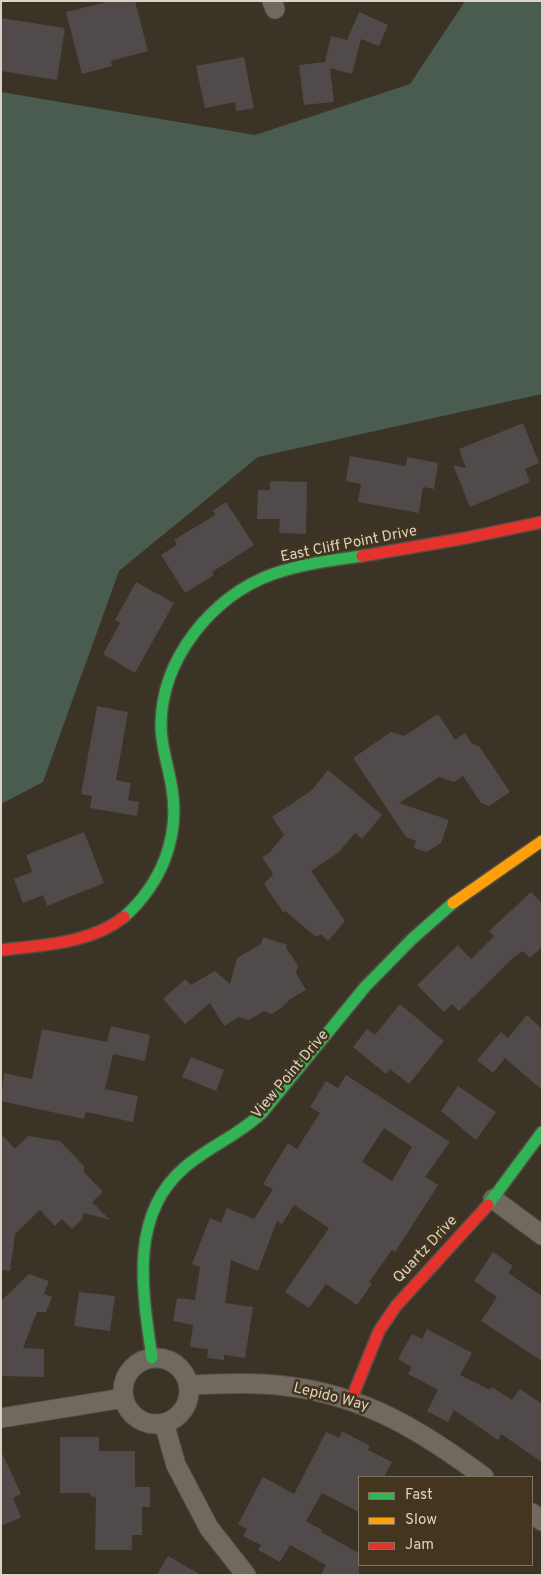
<!DOCTYPE html>
<html>
<head>
<meta charset="utf-8">
<style>
	body { margin:0 }
	#map { position:relative; width:543px; height:1576px; overflow:hidden; background:#3b3326; font-family:Overpass,sans-serif }
	canvas { display:block }
	.frame { position:absolute; inset:0; border:2px solid #dbd2c5; pointer-events:none }
	.legend { position:absolute; left:358px; top:1476px; width:175px; height:90px; box-sizing:border-box; background:#43351e; border:1px solid #807461; margin:0; padding:6px 9px; list-style:none; font-size:15px; color:#dbd2c5 }
	.legend li { display:flex; align-items:center; gap:10px; height:25px }
	.legend b { width:25px; border:1px solid #807461 }
</style>
</head>
<body>
<div id="map">
<canvas width="543" height="1576"></canvas>
<div class="frame"></div>
<ul class="legend">
<li><b style="height:6px;background:#30b455"></b>Fast</li>
<li><b style="height:6px;background:#ff9f0a"></b>Slow</li>
<li><b style="height:6px;background:#e5322d"></b>Jam</li>
</ul>
</div>
<script>
const ctx = document.querySelector('canvas').getContext('2d');
ctx.lineJoin = 'round';
function paint(path, color) { ctx.fillStyle = color; ctx.fill(path, 'evenodd'); }
function trace(path, color, width, dash) { ctx.strokeStyle = color; ctx.lineWidth = width; ctx.lineCap = dash ? 'butt' : 'round'; ctx.setLineDash(dash || []); ctx.stroke(path); }
function label(font, color, halo, rows, align = 'center') {
  ctx.font = font + ' Overpass,sans-serif'; ctx.lineWidth = 5; ctx.setLineDash([]); ctx.textBaseline = 'middle'; ctx.strokeStyle = halo; ctx.fillStyle = color; for (const [text, x, y, turn = 0] of rows) {
    ctx.save(); ctx.translate(x, y); ctx.rotate((+turn || 0) * Math.PI / 180); ctx.textAlign = isNaN(turn) ? turn : align; if (halo) ctx.strokeText(text, 0, 0); ctx.fillText(text, 0, 0); ctx.restore();
  }
}
paint(new Path2D(`
	M465,1H542V394L258,457L119,571L43,782L1,804V92L255,135L410,84Z`), '#4a5b4f');
paint(new Path2D(`
	M110,1H135L148,51L111,61L112,66L82,74L66,12Z
	M359,12L388,25L379,46L361,39L352,74L330,68L334,102L304,105L299,65L325,62L331,36L347,40Z
	M1,18L65,28L57,80L1,71Z
	M244,57L254,108L236,111L235,102L205,108L196,66Z
	M523,423L539,463L525,469L530,482L470,507L453,465L466,468L459,449Z
	M350,456L406,466L407,457L438,463L434,489L423,487L419,513L358,502L361,484L346,481Z
	M270,481L307,482L306,534L279,533L280,519H257L258,490H270Z
	M226,502L254,545L212,572L214,575L185,593L161,555L177,545L174,540L215,515L213,510Z
	M136,582L174,603L135,673L103,654L120,623L115,620Z
	M97,706L128,712L116,780L131,783L128,800L139,802L137,816L90,808L92,796L81,794Z
	M438,714L455,740L465,733L472,744L479,746L510,792L489,806L481,803L463,776L454,782L439,777L399,803L449,820L441,843L427,852L414,848L416,841L406,837L353,758L391,732L404,736Z
	M328,770L382,815L362,839L355,833L338,853L311,871L345,921L328,941L321,934L316,937L285,911L283,912L264,884L273,874L262,857L269,853L284,835L272,817L311,791Z
	M84,832L104,883L47,906L43,895L23,903L14,879L32,872L26,855Z
	M531,892L542,903V947L530,958L523,951L514,957L459,1011L452,1004L444,1012L417,985L458,945L471,959L494,936L489,931Z
	M263,937L287,945L286,948L298,965L296,973L306,990L289,1000L281,1008L272,1014L264,1011L249,1020L239,1017L224,1026L210,1003L185,1024L163,999L185,979L191,985L215,971L230,984L237,958L261,944Z
	M400,1004L444,1041L409,1084L390,1069L386,1074L353,1047L367,1029L375,1035Z
	M527,1015L542,1029V1090L505,1058L493,1073L477,1060L501,1032L508,1038Z
	M111,1026L150,1035L145,1061L113,1054L105,1089L138,1096L133,1122L86,1112L84,1119L1,1101L4,1073L32,1079L42,1029L107,1042Z
	M191,1057L224,1070L216,1091L182,1077Z
	M346,1075L450,1142L425,1177L438,1185L395,1252L392,1250L369,1282L372,1284L357,1305L326,1284L309,1308L285,1292L329,1228L294,1205L282,1224L277,1221L258,1271L231,1260L225,1303L253,1307L245,1358L224,1355V1360L207,1358L208,1349L190,1347L193,1325L173,1321L177,1298L195,1300L200,1267L192,1264L210,1218L221,1223L227,1208L254,1219L273,1189L263,1184L288,1143L297,1149L320,1113L310,1107L326,1081L338,1088ZM384,1128L412,1147L392,1181L362,1162Z
	M458,1086L496,1112L476,1140L441,1111Z
	M1,1134L15,1149L28,1136L60,1141L84,1166V1172L103,1192L92,1202L110,1220L84,1213L82,1219L72,1229L62,1219L55,1226L40,1210L15,1234L10,1271L1,1270Z
	M493,1252L513,1266L508,1273L542,1296V1361L481,1321L497,1297L474,1281Z
	M29,1274L49,1281L44,1294L52,1297L46,1312H37L23,1348L44,1349V1377L1,1376V1301Z
	M79,1292L115,1296L110,1331L74,1326Z
	M427,1329L472,1353L460,1375L490,1390L492,1387L512,1400L520,1389L542,1404V1462L501,1434L498,1440L454,1410L448,1422L427,1411L438,1390L408,1374L412,1367L398,1359L412,1334L422,1339Z
	M342,1431L370,1446L368,1450L392,1462L384,1477H359V1512L322,1493L306,1521L322,1530L321,1532L359,1553V1575H321L326,1565L290,1545L280,1562L258,1550L261,1545L243,1536L247,1529L238,1524L263,1477L294,1494L326,1432L339,1438Z
	M60,1437H99V1451H135V1487H150V1507H142V1535H132V1550H95L96,1497L90,1496V1493H60Z
	M1,1451L21,1494L13,1498L21,1517L1,1526Z
	M168,1556L201,1575H157Z`), '#504a4a');
const street = new Path2D(`
	M272,1L275,9
	M493,1199L542,1235
	M123 1391a33 33 0 1 1 66 0a33 33 0 1 1-66 0Z
	M189,1385C221,1384 253,1382 285,1386C364,1395 422,1431 484,1477
	M1,1418L124,1398
	M164,1423L176,1465L209,1528L246,1575
	M532,1513L542,1521`);
const fast = new Path2D(`
	M124,917C161,884 180,838 172,789C169,768 161,747 161,726C161,659 212,596 273,574C302,564 332,560 362,556
	M488,1205L542,1132
	M152,1358C143,1294 128,1216 184,1168C208,1147 239,1135 262,1113L365,987L412,939L453,903`);
const slow = new Path2D(`
	M453,903L542,841`);
const jam = new Path2D(`
	M362,556L466,538L542,522
	M1,950C42,945 90,944 124,917
	M351,1400L379,1331L396,1306L488,1205`);
trace(street, '#544f43', 21);
trace(fast, '#544f43', 14);
trace(slow, '#544f43', 14);
trace(jam, '#544f43', 14);
trace(street, '#706960', 19);
trace(fast, '#30b455', 11);
trace(slow, '#ff9f0a', 11);
trace(jam, '#e5322d', 11);
label('15px', '#dbd2c5', '#43351e', [
	["East Cliff Point Drive",349,545,-11],
	["View Point Drive",291,1075,-50],
	["Quartz Drive",426,1250,-47],
	["Lepido Way",331,1398,14]
]);
</script>
</body>
</html>
